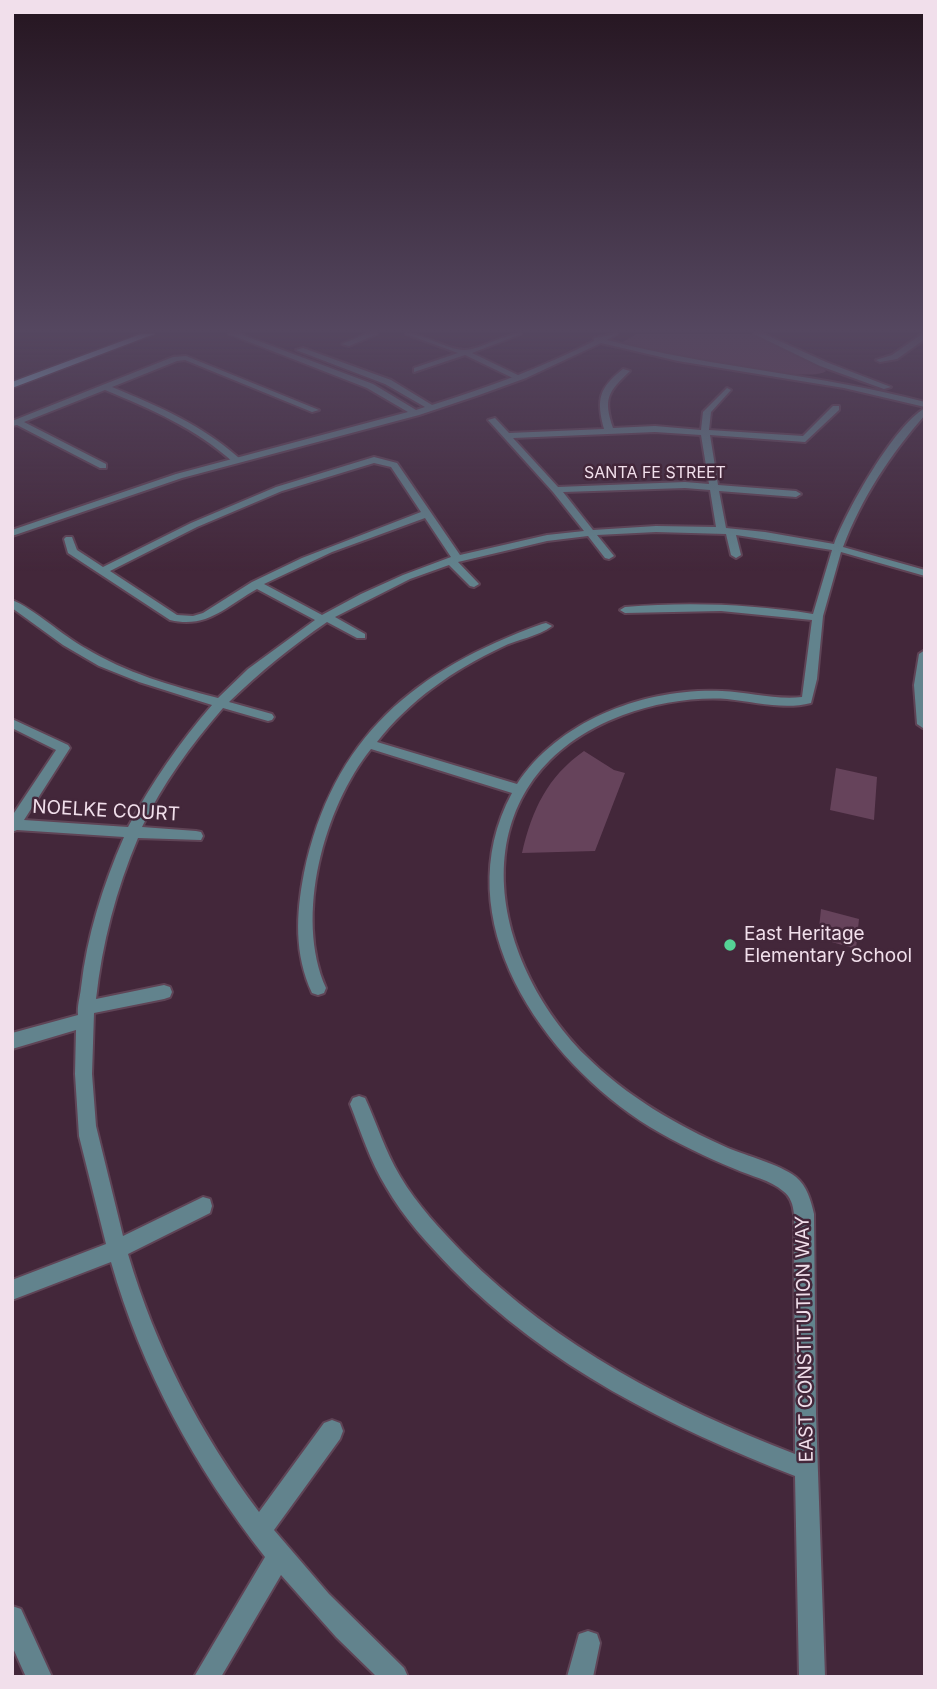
<!DOCTYPE html>
<html>
<head>
<meta charset="utf-8">
<style>
	body { margin:0 }
	#map { position:relative; width:937px; height:1689px; overflow:hidden; background:#43273a; font-family:Inter,sans-serif }
	canvas { display:block }
	.frame { position:absolute; inset:0; border:14px solid #f1dfeb; pointer-events:none }
</style>
</head>
<body>
<div id="map">
<canvas width="937" height="1689"></canvas>
<div class="frame"></div>
</div>
<script>
const ctx = document.querySelector('canvas').getContext('2d');
ctx.lineJoin = 'round';
function paint(path, color) { ctx.fillStyle = color; ctx.fill(path, 'evenodd'); }
function trace(path, color, width, dash) { ctx.strokeStyle = color; ctx.lineWidth = width; ctx.lineCap = dash ? 'butt' : 'round'; ctx.setLineDash(dash || []); ctx.stroke(path); }
function label(font, color, halo, rows, align = 'center') {
  ctx.font = font + ' Inter,sans-serif'; ctx.lineWidth = 5; ctx.setLineDash([]); ctx.textBaseline = 'middle'; ctx.strokeStyle = halo; ctx.fillStyle = color; for (const [text, x, y, turn = 0] of rows) {
    ctx.save(); ctx.translate(x, y); ctx.rotate((+turn || 0) * Math.PI / 180); ctx.textAlign = isNaN(turn) ? turn : align; if (halo) ctx.strokeText(text, 0, 0); ctx.fillText(text, 0, 0); ctx.restore();
  }
}
paint(new Path2D(`
	M636,334H750L823,367L826,371C808,386 651,350 621,343Z
	M584,751L614,770L625,773L595,851L522,853C532,810 547,777 584,751Z
	M836,768L877,777L874,820L830,810Z
	M821,909L859,919L856,949L818,938Z`), '#66435b');
const minor = new Path2D(`
	M366,334H377L349,346L342,344Z
	M406,334C427,334 444,349 464,350C478,351 502,334 521,334L472,353L524,378L517,380L465,355L414,372V368L458,353Z
	M922,334H925V339L897,359L880,362L876,360L892,355Z
	M186,356L319,410L312,412L185,360L177,361L112,387C158,406 202,425 239,458V462H233C195,428 151,409 105,390L24,422L106,464V468H100L17,425L12,426V421L173,357Z
	M623,369L630,371C608,392 603,398 613,428L655,426L701,430L703,412L727,388L731,390L711,412L709,430L803,436L833,406H839V410L805,442L710,435L718,485L796,491L801,494L796,497L719,491L726,528L765,532L834,544C848,508 893,427 925,408V415C890,455 862,497 843,547L925,570V576L841,552L823,616L817,679L811,703C784,710 755,702 727,699C693,697 656,703 623,715C460,776 481,950 586,1056C626,1096 676,1125 728,1148C747,1156 779,1164 796,1177C807,1186 811,1201 814,1214L816,1414L825,1677H799L795,1476C669,1427 548,1367 452,1269C428,1244 403,1217 386,1187C370,1161 361,1132 350,1104L353,1098L359,1096L365,1098C377,1124 385,1151 400,1176C417,1205 441,1230 464,1254C557,1347 673,1407 795,1454L794,1214C793,1205 791,1197 783,1191C771,1180 750,1176 735,1169C706,1157 677,1143 650,1127C542,1060 444,919 512,793L371,749C324,807 294,917 326,988L324,993L318,995L312,993C294,954 296,914 304,873C333,736 415,670 542,624L546,623L552,626C538,637 517,639 502,647C453,670 410,700 377,742L517,784C560,719 646,688 722,691C749,692 775,700 802,697L812,620L721,611L625,613L620,610L625,607C688,602 750,604 813,614L832,550L736,535L741,555L736,558L731,555L726,534L656,532L597,535L614,556L609,559L605,558L588,536L547,541L458,562L479,584L474,587L470,586L449,565L410,579L335,617L365,634V638H357L327,622C292,646 260,672 229,702L272,714L274,717L272,720L268,721L223,708C191,745 163,783 142,827L196,831L201,832L203,836L201,840L138,838C116,890 102,943 96,999L164,985L170,987L172,992L170,997L164,999L94,1013L92,1074L96,1126L123,1236L203,1197L210,1199L212,1206L210,1213L128,1254C156,1349 200,1433 259,1512L324,1423L332,1420L340,1423L343,1431L340,1439L274,1530L329,1594L404,1668L408,1677H377L336,1637L281,1575L221,1677H194L265,1557C195,1468 142,1371 111,1262L12,1300V1280L106,1244L79,1136L75,1074L76,1030L12,1049V1033L78,1015C77,1006 80,997 81,988C87,935 103,885 124,837L17,830L12,832V816L56,750L12,728V719L68,745L70,748L24,820L128,827C152,782 179,743 212,705L139,682L99,666L63,645L12,608V600C33,608 63,636 85,648C126,673 172,686 218,698L248,669L315,620L257,589C226,606 208,629 170,620L68,553L64,539L66,537H72L77,550L103,567L191,523L276,487L374,457L397,463L460,555L547,535L584,531L553,492L488,420L495,418L509,433L604,429C596,399 599,388 623,369ZM655,432L701,435L709,484L685,482L558,487L513,438ZM374,463L391,467L421,512L302,558L252,582L203,613L193,616L177,615L110,571L197,527L282,491ZM685,488L710,490L716,527L656,526L593,530L563,492ZM425,518L451,557L403,575L361,594L322,615L264,584L332,552Z
	M925,650V728H923L917,724L914,685L919,654Z
	M12,1606L21,1609L52,1677H26L12,1646Z
	M588,1631L597,1634L600,1643L593,1677H567L579,1634Z`);
const tertiary = new Path2D(`
	M229,334H240L373,384L416,410L425,407L385,384L296,350L303,348L391,380L432,405C488,387 542,368 594,341V338L617,334L607,340C712,368 820,374 925,402V407L844,388L678,361L601,343L526,378L479,395L419,415L182,478L12,536V530L176,474L408,412L367,388Z
	M754,334H764L826,362L891,387L884,389L820,366Z`);
const primary = new Path2D(`
	M141,334H154L12,388V382Z`);
trace(minor, '#5f4456', 4);
trace(tertiary, '#5f4456', 4);
trace(primary, '#5f4456', 3);
paint(minor, '#62838d');
paint(tertiary, '#62838d');
paint(primary, '#8dd4ea');
const sky = ctx.createLinearGradient(0, 0, 0, 571);
sky.addColorStop(0, '#251520');
sky.addColorStop(0.58, '#554760');
sky.addColorStop(1, '#55476000');
ctx.fillStyle = sky;
ctx.fillRect(0, 0, 937, 571);
for (const [x, y, r, color] of [
	[730,945,7,"#55d395"]
]) { const dot = new Path2D(); dot.arc(x, y, r, 0, 2 * Math.PI); ctx.fillStyle = color; ctx.fill(dot); trace(dot, '#43273a', 2.5); }
label('16px', '#f1dfeb', '#43273a', [
	["SANTA FE STREET",655,473]
]);
label('19px', '#f1dfeb', '#43273a', [
	["NOELKE COURT",106,811,3],
	["EAST CONSTITUTION WAY",805,1339,-91]
]);
label('19px', '#f1dfeb', '#43273a', [
	["East Heritage",744,934],
	["Elementary School",744,956]
], 'left');
</script>
</body>
</html>
